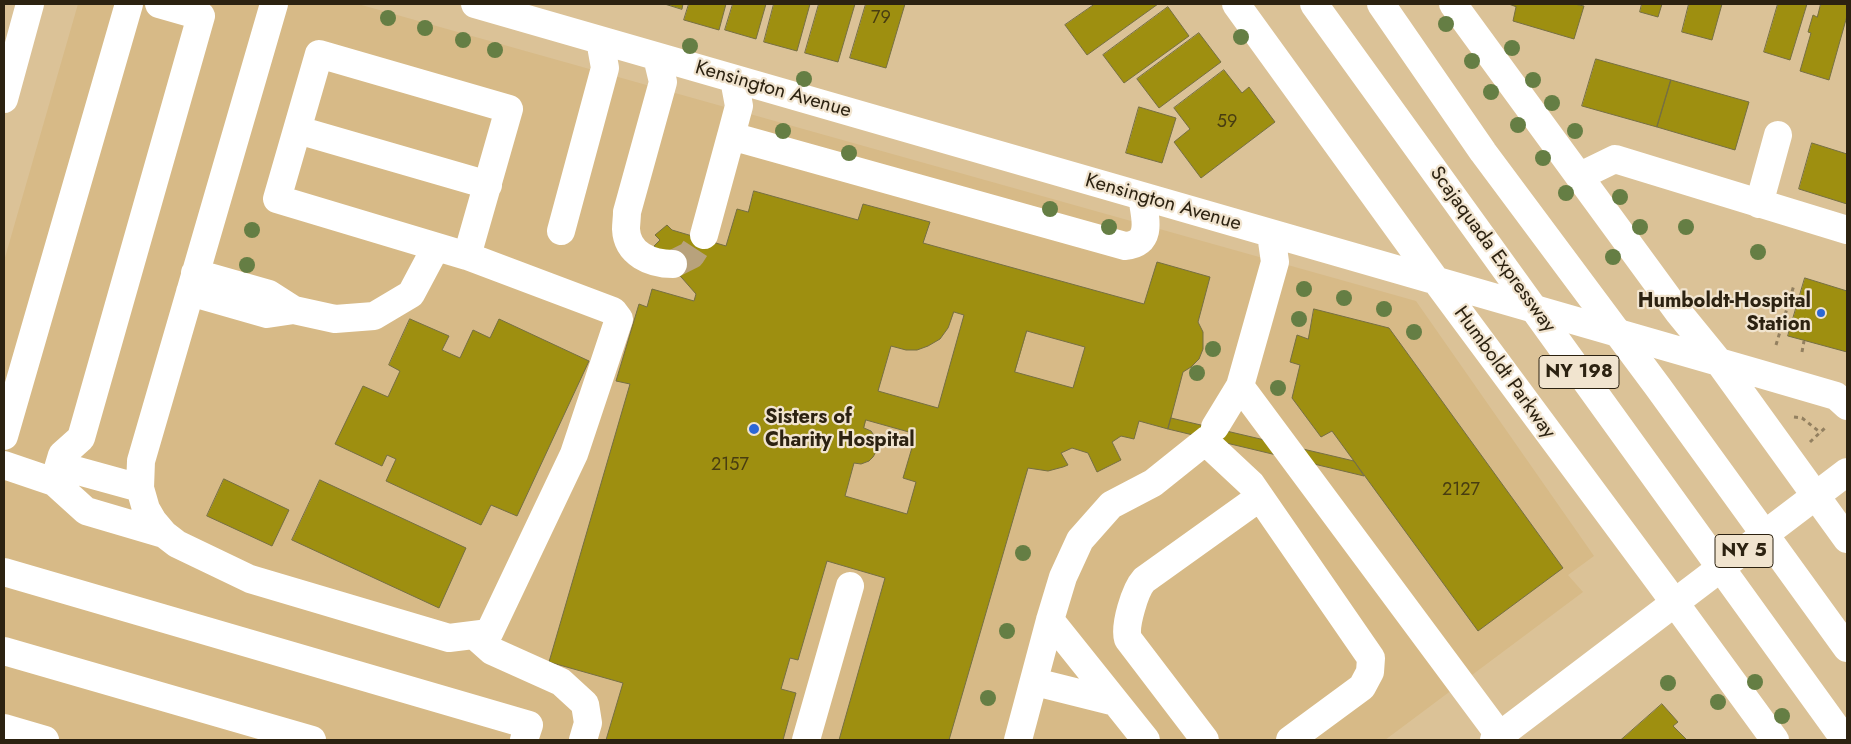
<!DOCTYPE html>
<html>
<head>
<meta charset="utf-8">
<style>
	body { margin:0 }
	#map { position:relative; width:1851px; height:744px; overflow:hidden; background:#dbc297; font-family:Jost,sans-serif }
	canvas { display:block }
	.frame { position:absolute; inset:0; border:5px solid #2c2211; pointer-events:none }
</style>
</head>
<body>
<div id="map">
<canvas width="1851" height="744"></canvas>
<div class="frame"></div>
</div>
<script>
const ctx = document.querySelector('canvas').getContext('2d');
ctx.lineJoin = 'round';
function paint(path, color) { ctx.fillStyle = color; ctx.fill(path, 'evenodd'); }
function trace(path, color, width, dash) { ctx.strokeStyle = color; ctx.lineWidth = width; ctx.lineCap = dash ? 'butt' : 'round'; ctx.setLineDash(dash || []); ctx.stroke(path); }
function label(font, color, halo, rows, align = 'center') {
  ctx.font = font + ' Jost,sans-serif'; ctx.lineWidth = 4.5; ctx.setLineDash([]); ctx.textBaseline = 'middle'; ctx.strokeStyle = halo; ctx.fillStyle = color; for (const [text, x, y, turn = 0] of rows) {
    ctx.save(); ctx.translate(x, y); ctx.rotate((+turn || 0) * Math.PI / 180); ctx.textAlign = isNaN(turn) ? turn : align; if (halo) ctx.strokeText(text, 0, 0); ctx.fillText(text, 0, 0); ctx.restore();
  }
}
paint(new Path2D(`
	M78,4H358L1416,301L1594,556L1568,575L1583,592L1385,740H4V261Z`), '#d7ba87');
const building = new Path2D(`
	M665,4H683L682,9Z
	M689,4H726L719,30L684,20Z
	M733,4H766L756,39L725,30Z
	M774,4H810L797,51L764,42Z
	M819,4H855L838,62L805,53Z
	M866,4H905L886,68L850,58Z
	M1095,4H1158L1087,55L1065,25Z
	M1509,4H1574L1584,6L1574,39L1513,21L1516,7Z
	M1642,4H1662L1658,17L1640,12Z
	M1689,4H1722L1712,40L1682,32Z
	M1778,4H1807L1790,60L1764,52Z
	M1821,4H1847V16L1829,80L1800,71L1811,33L1808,32L1813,15L1817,17Z
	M1168,7L1189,36L1124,83L1103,55Z
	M1199,33L1221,62L1159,108L1137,79Z
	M1596,59L1671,80L1657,127L1582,106Z
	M1224,70L1242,93L1249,87L1275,122L1201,178L1174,142L1190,129L1174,108Z
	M1671,80L1749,102L1735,150L1657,127Z
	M1139,107L1176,118L1162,163L1126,153Z
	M1812,143L1847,154V204L1799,189Z
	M754,191L858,220L863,204L930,222L923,243L1144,304L1157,262L1210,277L1198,322L1203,332V349L1199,359L1191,367L1183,372L1168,429L1139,421L1134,439L1121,436L1112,442L1121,460L1097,472L1088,453L1072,448L1061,453L1068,465L1063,467L1048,471L1028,468L949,740H839L885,578L827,561L798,660L790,658L781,689L796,693L783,740H606L623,683L549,662L630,384L616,381L639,304L647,307L652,289L694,301L696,294L654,246L660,240L655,235L667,225L672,230L726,246L737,209L748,212ZM954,312L964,315L938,408L878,391L891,346L906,350H917L928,346L940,339L948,328ZM1027,331L1085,347L1073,388L1015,372ZM866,420L916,434L903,478L916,482L907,514L845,496L854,463L861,464L869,461L873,457L877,450L875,437L871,431L864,428Z
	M1805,278L1847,291V352L1788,336Z
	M1314,309L1389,328L1563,568L1478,631L1332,431L1321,437L1292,398L1300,365L1290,362L1297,335L1308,339Z
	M410,319L449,336L442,350L460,358L473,330L490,338L499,319L589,361L517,516L491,505L481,525L386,481L396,459L387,455L382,466L335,444L363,386L388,397L400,371L389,365Z
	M1171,418L1354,461L1364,476L1168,429Z
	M224,479L289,510L272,546L207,516Z
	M320,480L466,548L439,608L292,540Z
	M1662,704L1678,722L1673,726L1687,740H1621Z`);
paint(building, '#9e8f10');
trace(building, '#766f43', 1);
trace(new Path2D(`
	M673,264L691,255L704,235`), '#b8a27c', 28, [28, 14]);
trace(new Path2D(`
	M1776,345L1794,285
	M1802,352L1804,341
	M1794,417L1802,418L1821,433
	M1810,442L1827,426`), '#938060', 3, [4, 4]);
trace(new Path2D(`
	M274,4L141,461L140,488L146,509L153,521L164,534L177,544L250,579L449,638L489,633L574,454L619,319L613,311L467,256L277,199L319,54L509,109L467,256
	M475,4L1757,373L1836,396L1847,406
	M1236,4L1437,282L1675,603L1775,740
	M1453,4L1679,313L1719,362L1847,539
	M657,57L663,82L627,212C627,218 626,224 626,229C627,254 651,264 673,264
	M734,79L739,106L731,136L1125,246C1154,244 1145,216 1142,197
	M4,99L30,4
	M298,130L488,185
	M1580,176L1615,159L1847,230
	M1759,204L1778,135
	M561,231L605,68L600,40
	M704,235L731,136
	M195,273L269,294L294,310
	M190,292L267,314L294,310L335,319L374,316L411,294L436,247
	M1240,386L1500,736
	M1215,427L1240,386L1275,262L1271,234
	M4,436L129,4
	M1206,442L1251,484L1371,658L1370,672L1362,687L1290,740
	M4,465L54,482L62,455L81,438L201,16L159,4
	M54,482L86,511L164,534
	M54,482L71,469L140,488
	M4,572L529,725L524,740
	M1050,620L1146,740
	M474,635L492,651L561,682L585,704L588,723L583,740
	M4,651L312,740
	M1035,682L1115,702
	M4,728L45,740
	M806,740L850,586
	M1018,740L1050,620L1063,577L1080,540L1111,505L1153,483L1208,439
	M1205,740L1128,639C1124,626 1135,590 1144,580L1260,497`), '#fff', 28);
trace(new Path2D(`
	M1494,740L1847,472`), '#fff', 28);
trace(new Path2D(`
	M1314,4L1845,740
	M1381,4L1483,152L1658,387L1847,648`), '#fff', 28);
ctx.fillStyle = '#657e44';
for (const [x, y] of [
	[388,18],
	[1446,24],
	[425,28],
	[1241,37],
	[463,40],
	[690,46],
	[1512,48],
	[495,50],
	[1472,61],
	[804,79],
	[1533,80],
	[1491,92],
	[1552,103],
	[1518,125],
	[783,131],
	[1575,131],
	[849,153],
	[1543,158],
	[1566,193],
	[1620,197],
	[1050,209],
	[1109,227],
	[1640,227],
	[1686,227],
	[252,230],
	[1758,252],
	[1613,257],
	[247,265],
	[1304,289],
	[1344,298],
	[1384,309],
	[1299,319],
	[1414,332],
	[1213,349],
	[1197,373],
	[1278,388],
	[1023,553],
	[1007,631],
	[1755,682],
	[1668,683],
	[988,698],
	[1718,702],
	[1782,716]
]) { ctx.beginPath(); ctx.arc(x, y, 8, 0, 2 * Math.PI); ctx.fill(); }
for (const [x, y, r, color] of [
	[1821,313,5,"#2c67d5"],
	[754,429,6,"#2c67d5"]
]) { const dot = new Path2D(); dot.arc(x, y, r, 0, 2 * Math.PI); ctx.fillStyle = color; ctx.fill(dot); trace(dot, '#f1e4cf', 2); }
label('18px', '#483d11', null, [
	["79",881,19],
	["59",1227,123],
	["2157",730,466],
	["2127",1461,491]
]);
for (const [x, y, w] of [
	[1579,372,80],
	[1744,551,58]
]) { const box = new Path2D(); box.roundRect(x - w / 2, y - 16.5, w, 33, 4); ctx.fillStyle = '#f1e4cf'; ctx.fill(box); trace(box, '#2c2211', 1); }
label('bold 19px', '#2c2211', null, [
	["NY 198",1579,372],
	["NY 5",1744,551]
]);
label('20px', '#2c2211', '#f1e4cf', [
	["Kensington Avenue",773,90,16],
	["Kensington Avenue",1163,203,16],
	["Scajaquada Expressway",1492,250,54],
	["Humboldt Parkway",1504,373,54]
]);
label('bold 20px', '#2c2211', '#f1e4cf', [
	["Humboldt-Hospital",1811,302],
	["Station",1811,325],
	["Sisters of",765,418,"left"],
	["Charity Hospital",765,441,"left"]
], 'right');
</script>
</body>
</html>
